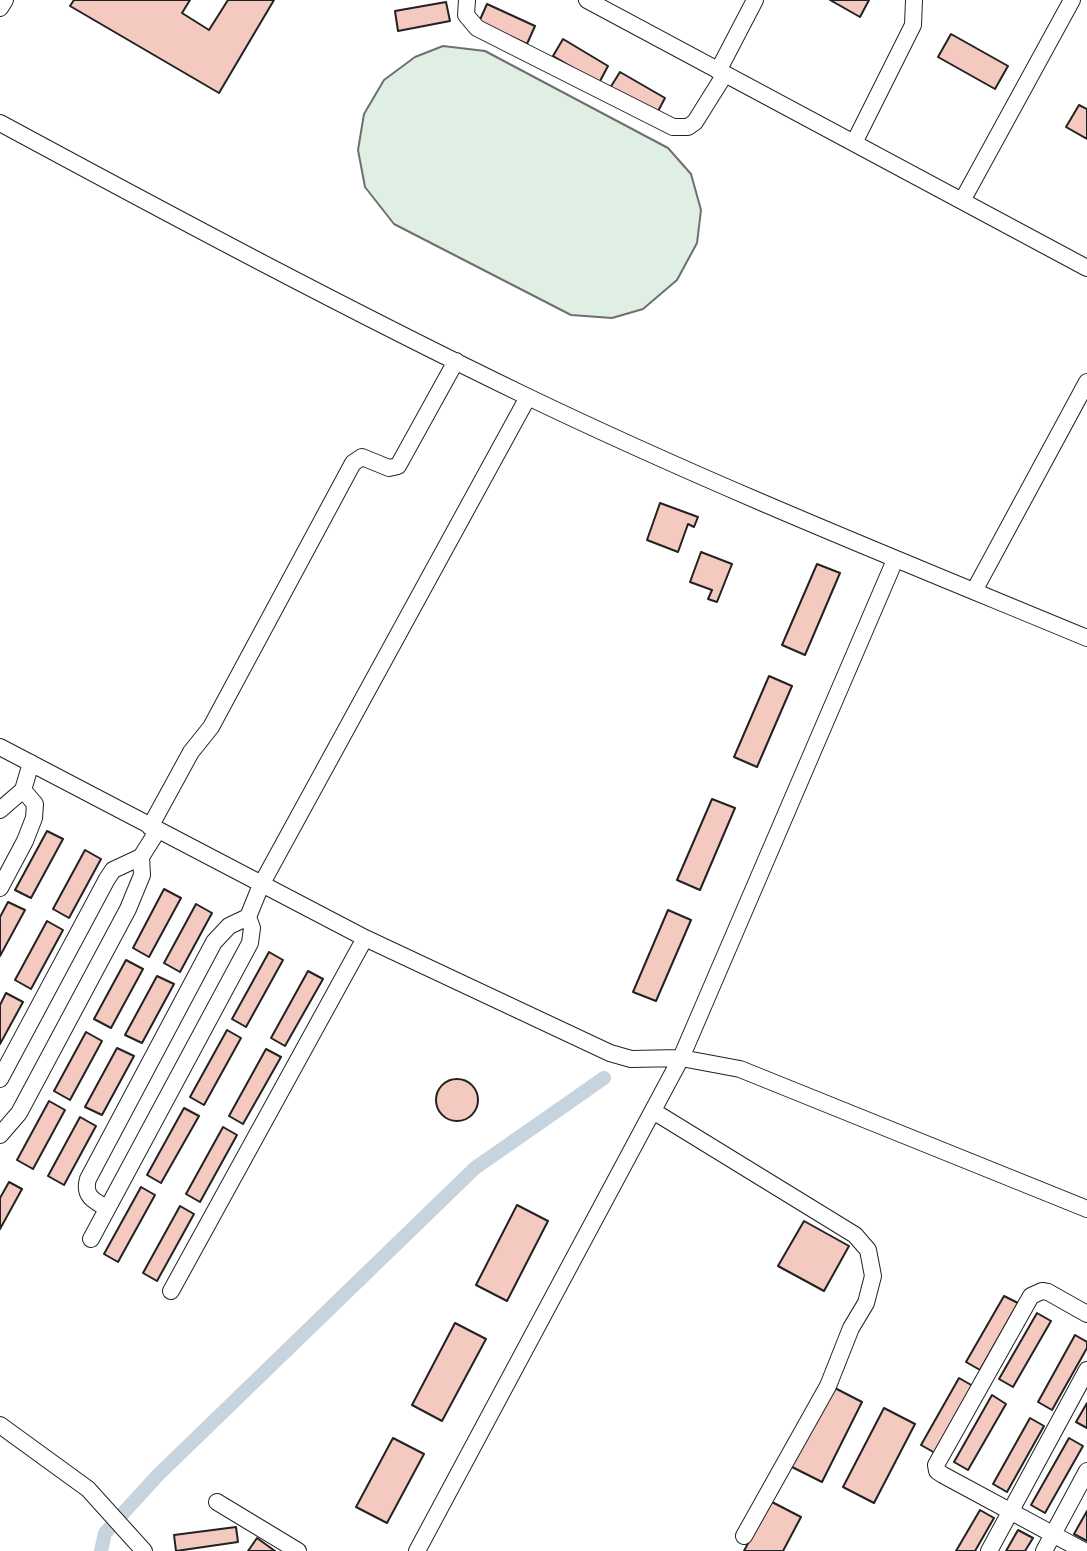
<!DOCTYPE html>
<html>
<head>
<meta charset="utf-8">
<style>
	body { margin:0 }
	canvas { display:block; background:#fff }
</style>
</head>
<body>
<canvas width="1087" height="1551"></canvas>
<script>
const ctx = document.querySelector('canvas').getContext('2d');
ctx.lineJoin = 'round';
function paint(path, color) { ctx.fillStyle = color; ctx.fill(path, 'evenodd'); }
function trace(path, color, width, dash) { ctx.strokeStyle = color; ctx.lineWidth = width; ctx.lineCap = dash ? 'butt' : 'round'; ctx.setLineDash(dash || []); ctx.stroke(path); }
const green = new Path2D(`
	M443,46L485,51L668,148L691,174L701,210L697,243L677,280L643,309L612,318L571,315L394,224L365,187L358,150L364,114L384,80L415,57Z`);
paint(green, '#e0efe3');
trace(green, '#6f6f6f', 2);
trace(new Path2D(`
	M101,1551L105,1533L158,1475L475,1168L604,1078`), '#c7d3dd', 14);
const building = new Path2D(`
	M74,0H190L182,13L209,30L228,0H274L219,93L70,6Z
	M830,0H869L860,17Z
	M446,2L450,21L398,31L395,11Z
	M487,4L535,26L527,44L479,22Z
	M951,34L1008,66L995,89L938,57Z
	M563,39L608,66L599,83L553,56Z
	M620,72L665,98L656,115L610,88Z
	M1079,105L1087,109V139L1066,127Z
	M660,503L698,517L694,527L688,524L678,552L647,540Z
	M701,552L732,564L717,602L708,599L712,590L690,582Z
	M817,564L840,573L805,655L782,645Z
	M769,676L792,686L757,767L734,757Z
	M712,799L735,808L700,890L677,880Z
	M47,831L63,839L31,898L15,890Z
	M85,850L101,859L69,918L53,909Z
	M164,889L181,898L149,957L133,948Z
	M8,902L25,910L0,956V917Z
	M196,904L212,913L180,972L164,963Z
	M668,910L691,920L656,1001L633,992Z
	M47,921L63,930L31,989L15,980Z
	M269,952L283,960L246,1027L232,1019Z
	M126,960L143,969L111,1028L94,1019Z
	M308,971L323,979L285,1046L271,1038Z
	M157,976L174,984L142,1043L125,1035Z
	M6,993L23,1002L0,1044V1005Z
	M227,1030L241,1038L204,1105L190,1097Z
	M86,1032L102,1041L70,1100L54,1091Z
	M117,1048L134,1056L102,1115L85,1107Z
	M266,1049L281,1057L243,1124L229,1116Z
	M436 1100a21 21 0 1 1 42 0a21 21 0 1 1-42 0Z
	M49,1101L65,1110L33,1169L17,1160Z
	M184,1108L199,1116L161,1183L147,1175Z
	M80,1117L96,1126L64,1185L48,1176Z
	M223,1127L237,1135L200,1202L186,1194Z
	M9,1182L22,1189L0,1229V1198Z
	M141,1187L155,1195L118,1262L104,1254Z
	M517,1205L548,1221L507,1301L476,1285Z
	M180,1206L194,1214L157,1281L143,1273Z
	M804,1221L849,1246L824,1291L778,1266Z
	M1004,1296L1018,1303L980,1370L966,1362Z
	M1037,1313L1051,1321L1013,1387L999,1379Z
	M455,1323L486,1339L442,1421L412,1405Z
	M1075,1335L1087,1342V1348L1052,1410L1038,1402Z
	M959,1378L973,1386L935,1453L921,1445Z
	M831,1386L862,1402L822,1482L790,1466Z
	M992,1395L1006,1404L968,1470L954,1462Z
	M1087,1403V1428L1076,1422Z
	M884,1408L915,1424L874,1503L843,1487Z
	M1030,1418L1044,1426L1007,1492L993,1484Z
	M393,1438L424,1454L387,1523L356,1507Z
	M1069,1438L1083,1446L1045,1513L1031,1505Z
	M770,1501L801,1517L783,1551H744Z
	M980,1510L994,1518L975,1551H956Z
	M1087,1511V1541L1074,1534Z
	M236,1527L238,1542L176,1551L174,1535Z
	M1018,1530L1033,1538L1025,1551H1006Z
	M257,1538L275,1551H248Z`);
paint(building, '#f3c9c0');
trace(building, '#222', 2);
const minor = new Path2D(`
	M467,0L466,15L477,28L673,127H688L695,122L725,74
	M587,0L1087,268
	M0,8L5,0
	M718,71L755,0
	M0,123C174,217 348,310 526,396C709,484 899,560 1087,638
	M854,143L913,25L914,0
	M962,201L1072,0
	M974,591L1087,382
	M0,747L365,938L610,1053L631,1059L681,1058L740,1069L1087,1209
	M0,810L23,790L31,763
	M150,827L191,752L211,727L353,463L362,457L389,468L398,466L456,361
	M0,888L25,841L34,818L35,804L23,790
	M0,1079L107,879L113,870L141,857
	M653,1111L855,1235L868,1250L873,1276L866,1303L851,1328L828,1386L744,1536
	M0,1135L19,1113L128,909L142,875L141,857L158,830
	M107,1208C94,1201 83,1196 88,1179L214,942L229,926L248,917
	M91,1239L250,943L252,928L248,917L261,885L528,397
	M171,1291L365,938
	M0,1425L88,1489L144,1551
	M217,1502L298,1551
	M417,1551L681,1058L895,560
	M989,1551L1087,1370
	M1044,1551L1087,1471
	M1084,1551L943,1475L937,1471L936,1465L1031,1296L1042,1291L1048,1292L1087,1314`);
trace(minor, '#222', 18);
trace(minor, '#fff', 16);
</script>
</body>
</html>
